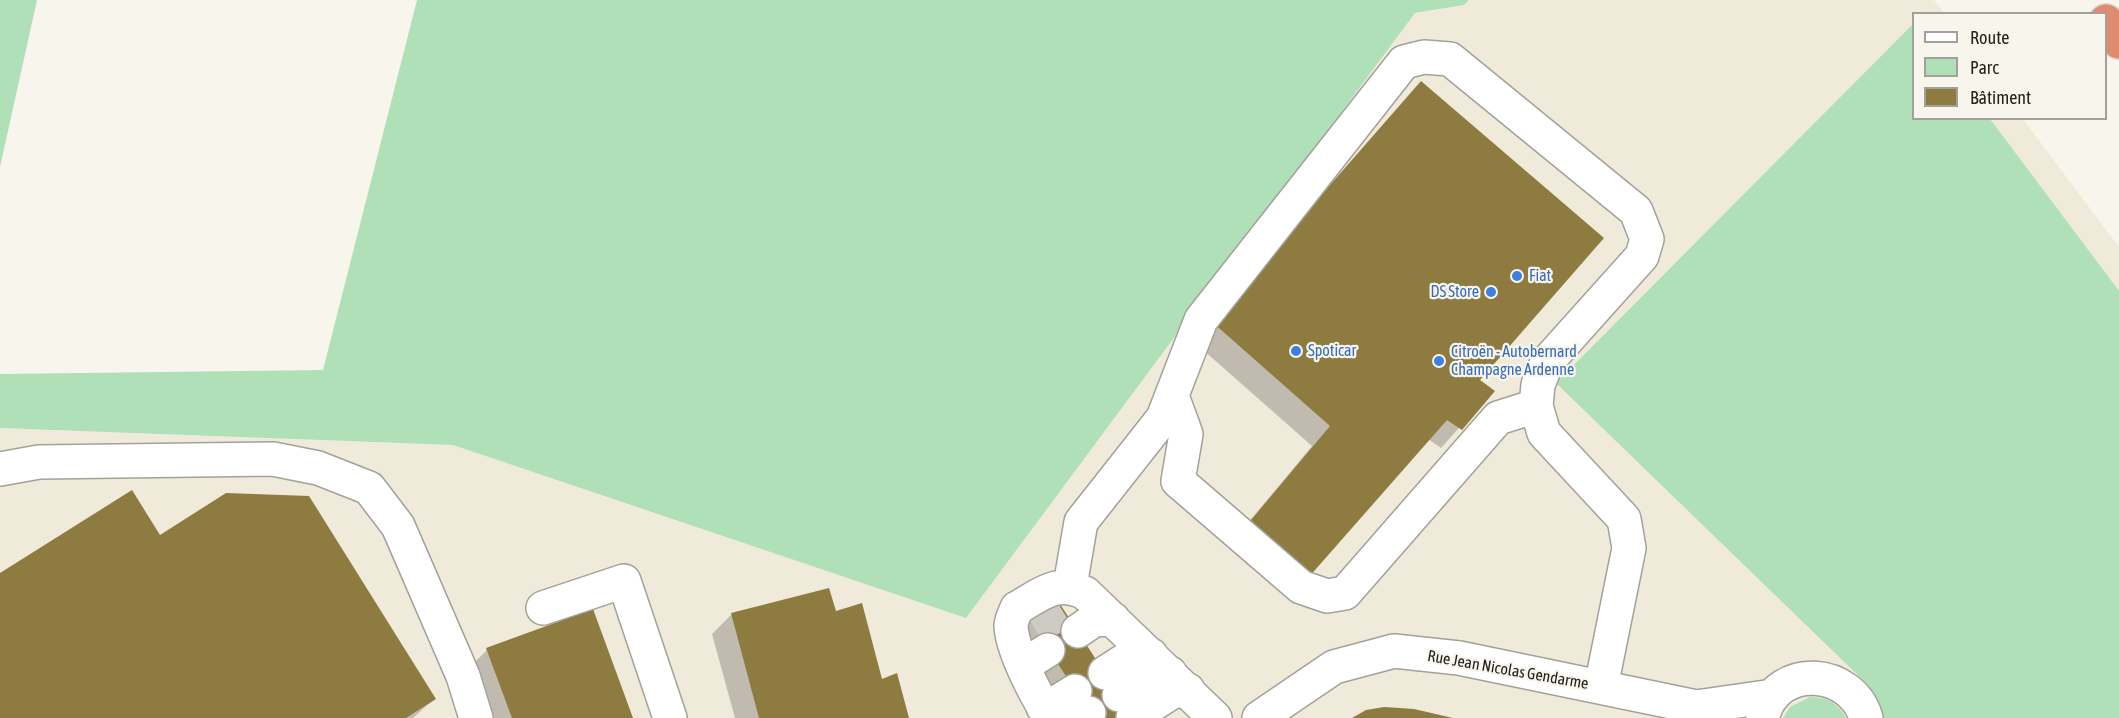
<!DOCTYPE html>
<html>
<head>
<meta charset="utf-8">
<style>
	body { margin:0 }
	#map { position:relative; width:2119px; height:718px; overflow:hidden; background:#f8f5ec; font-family:"Asap Condensed",sans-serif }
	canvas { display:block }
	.legend { position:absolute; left:1912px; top:12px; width:195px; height:108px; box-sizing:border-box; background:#f8f5ec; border:2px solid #a2a09a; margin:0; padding:8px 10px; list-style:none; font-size:18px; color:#22211e }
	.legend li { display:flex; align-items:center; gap:12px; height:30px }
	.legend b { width:30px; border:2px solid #a2a09a }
</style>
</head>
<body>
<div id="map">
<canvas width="2119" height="718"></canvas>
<ul class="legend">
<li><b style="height:8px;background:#fff"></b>Route</li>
<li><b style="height:16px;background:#afe0b7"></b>Parc</li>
<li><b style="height:16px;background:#8e7b40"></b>Bâtiment</li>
</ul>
</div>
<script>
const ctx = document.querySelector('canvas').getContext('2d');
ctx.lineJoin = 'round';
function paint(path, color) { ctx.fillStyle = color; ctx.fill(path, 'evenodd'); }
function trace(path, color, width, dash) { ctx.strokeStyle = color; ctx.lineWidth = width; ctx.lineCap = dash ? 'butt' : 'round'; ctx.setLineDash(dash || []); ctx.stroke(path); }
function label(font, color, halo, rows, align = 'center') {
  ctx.font = font + ' "Asap Condensed",sans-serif'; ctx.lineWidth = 4.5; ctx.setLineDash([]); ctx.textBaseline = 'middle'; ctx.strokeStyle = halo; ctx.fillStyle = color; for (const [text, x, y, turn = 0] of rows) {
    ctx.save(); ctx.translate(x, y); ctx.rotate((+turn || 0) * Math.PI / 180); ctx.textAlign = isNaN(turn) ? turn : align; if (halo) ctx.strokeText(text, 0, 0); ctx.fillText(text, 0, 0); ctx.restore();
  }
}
paint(new Path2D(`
	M1469,0H1934L1944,13L1914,14V118L2023,119L2119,247V718H0V428L453,445L966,618L1415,13L1464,5Z`), '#f0eada');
paint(new Path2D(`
	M0,0H37L0,167Z
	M417,0H1469L1464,5L1415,13L966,618L453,445L0,428V374L323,370Z
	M1913,24L1914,118L1990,119L2119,291V718H1882L1866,683L1556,383Z
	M1810,697C1827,697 1838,703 1846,718H1783L1790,707Z`), '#afe0b7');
paint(new Path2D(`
	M1421,83L1478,380L1492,391L1441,448L1428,439L1232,542L1312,446L1193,341Z
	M159,537L434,699L413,718H0V574Z
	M828,590L835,613L908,718H735L712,634L731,615Z
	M1057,603L1132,718H1067L1014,636L1030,621Z
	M487,650L631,718H486L468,669Z`), '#0003');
paint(new Path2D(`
	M1421,81L1604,238L1480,380L1495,391L1462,430L1447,420L1308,578L1246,526L1330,426L1211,321Z
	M132,490L160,535L226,493L309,496L436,699L406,718H0V573Z
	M829,588L836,611L862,603L882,679L897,673L909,718H759L731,613Z
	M1058,601L1134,718H1093L1029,619Z
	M593,609L633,718H512L486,648Z
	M1384,707L1414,709L1453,718H1352L1366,710Z`), '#8e7b40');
trace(new Path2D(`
	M1035,629L1064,611`), '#cdcbc3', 33, [33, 16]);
const minor = new Path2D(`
	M1172,396L1186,434L1178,481L1301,587L1327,596L1345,593L1498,418L1536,406
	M0,469L39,462L273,459L318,468L369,488L398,526L463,676L476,718
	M1070,586L1081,522L1163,418L1201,320L1404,62L1424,57L1450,59L1636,211L1647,239L1642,256L1547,362L1538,385L1536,406L1544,433L1624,519L1629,548L1601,687
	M543,608L624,581L670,718
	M1078,631L1094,620L1113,619
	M1023,662H1029L1048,650
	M1105,673L1130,657L1151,655
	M1119,695L1151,675L1170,673
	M1043,707H1049L1075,691
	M1763,715C1778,662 1852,669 1866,718
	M1133,717L1172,692L1188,690
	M1051,718C1037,698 1012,650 1011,626C1011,620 1015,613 1017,608C1042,594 1056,579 1085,593L1215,718
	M1082,718L1089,713
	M1259,718L1334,667L1394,651L1459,658L1696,707L1773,696`);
const highway = new Path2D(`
	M2106,21L2119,42`);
trace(minor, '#a3a198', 36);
trace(highway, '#d3d3d2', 36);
trace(minor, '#fff', 33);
trace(highway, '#df8b70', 33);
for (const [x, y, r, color] of [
	[1517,276,6,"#3f7fe0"],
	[1491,292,6,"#3f7fe0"],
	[1296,351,6,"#3f7fe0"],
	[1439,361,6,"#3f7fe0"]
]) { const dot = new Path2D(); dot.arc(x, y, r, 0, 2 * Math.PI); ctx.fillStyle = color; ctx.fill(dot); trace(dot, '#f8f5ec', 2); }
label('16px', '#366cbe', '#f8f5ec', [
	["Fiat",1529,276],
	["DS Store",1479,292,"right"],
	["Spoticar",1308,351],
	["Citroën - Autobernard",1451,352],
	["Champagne Ardenne",1451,370]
], 'left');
label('16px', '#22211e', '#f8f5ec', [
	["Rue Jean Nicolas Gendarme",1508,670,10]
]);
</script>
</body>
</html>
